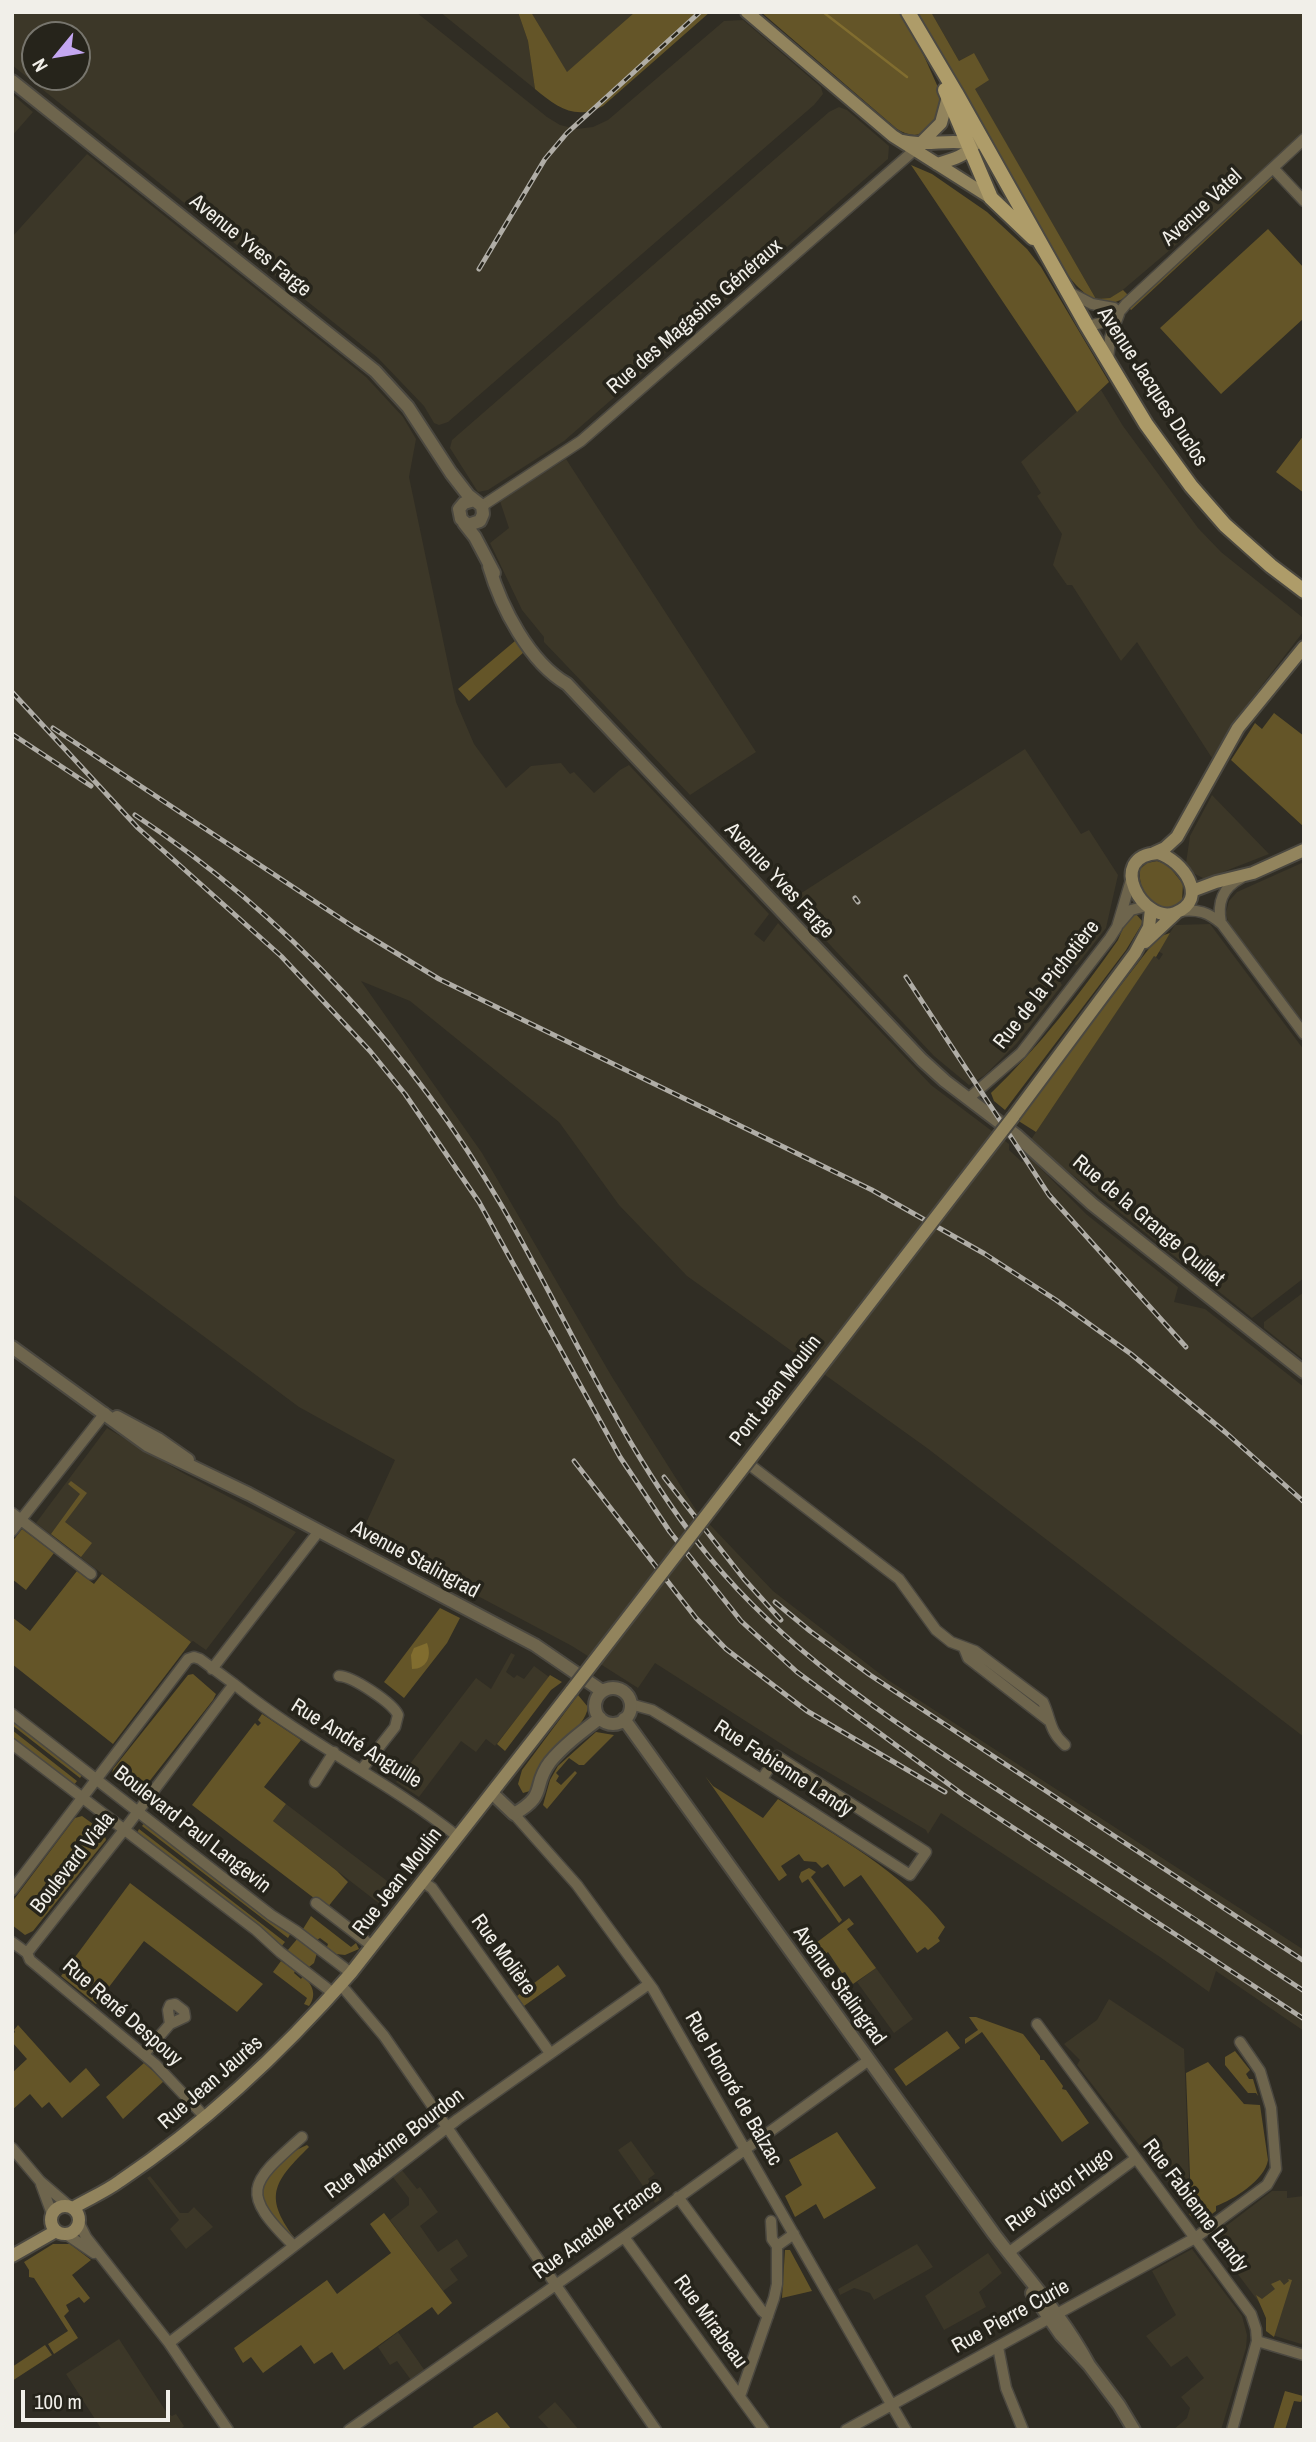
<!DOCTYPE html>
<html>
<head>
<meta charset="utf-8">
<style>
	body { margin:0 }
	#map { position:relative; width:1316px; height:2442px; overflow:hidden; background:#302d24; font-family:"Archivo Narrow",sans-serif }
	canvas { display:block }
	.frame { position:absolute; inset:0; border:14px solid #f1efe9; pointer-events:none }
	.north { position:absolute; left:21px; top:21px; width:70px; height:70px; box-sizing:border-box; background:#26241b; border:2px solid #77756d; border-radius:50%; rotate:240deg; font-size:19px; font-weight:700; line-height:28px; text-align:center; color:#f1efe9 }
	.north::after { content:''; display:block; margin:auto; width:24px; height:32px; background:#c4a7f1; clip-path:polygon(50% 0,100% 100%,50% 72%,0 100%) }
	.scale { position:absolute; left:21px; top:2390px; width:149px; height:32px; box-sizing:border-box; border:4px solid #f1efe9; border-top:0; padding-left:9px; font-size:21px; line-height:24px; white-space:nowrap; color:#f1efe9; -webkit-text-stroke:5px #26241b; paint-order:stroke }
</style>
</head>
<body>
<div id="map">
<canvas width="1316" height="2442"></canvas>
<div class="frame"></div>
<div class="north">N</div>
<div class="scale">100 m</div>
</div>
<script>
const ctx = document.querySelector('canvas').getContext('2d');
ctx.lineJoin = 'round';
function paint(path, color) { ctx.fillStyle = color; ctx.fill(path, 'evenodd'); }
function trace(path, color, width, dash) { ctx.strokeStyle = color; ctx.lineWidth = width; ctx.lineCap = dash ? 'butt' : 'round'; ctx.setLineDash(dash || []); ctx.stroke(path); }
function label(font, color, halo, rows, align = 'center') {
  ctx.font = font + ' "Archivo Narrow",sans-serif'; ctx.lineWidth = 7; ctx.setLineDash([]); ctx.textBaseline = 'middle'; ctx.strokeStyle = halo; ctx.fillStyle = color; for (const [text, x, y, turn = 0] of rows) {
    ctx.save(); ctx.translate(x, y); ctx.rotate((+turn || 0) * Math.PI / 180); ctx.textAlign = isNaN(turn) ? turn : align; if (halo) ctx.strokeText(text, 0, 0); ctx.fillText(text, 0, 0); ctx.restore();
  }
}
paint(new Path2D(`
	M12,12H416L547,117L560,125L576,129L593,127L608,120L724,21L743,20L821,87L823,94L814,105L448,422L439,425L434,423L424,406L378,358L12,65ZM35,35H77V77H35Z
	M440,12H518L528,41L535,89Z
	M531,12H635L567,73Z
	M931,12H1304V132L1243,188L1118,294L1110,298L1096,299L974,89V53L959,61Z
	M12,94L33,112L12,136Z
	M839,107L847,110L889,146L888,159L564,441L488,490L478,492L450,448L452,440L829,112Z
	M87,154L366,377L403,417L416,439L409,477L456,702L474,744L506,788L531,766L561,763L570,774L574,772L594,793L620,770L629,765L769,914L754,934L764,942L778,923L931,1085L1009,1144V1150L1022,1162L1030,1158L1086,1214L1178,1287L1174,1302L1205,1309L1304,1387V1737L927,1448L687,1276L619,1205L559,1122L410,1001L361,981L482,1153L612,1377L696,1510L773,1591L888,1680L1304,1950V2031L1216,1971L1209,1992L1160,1957L941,1813L928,1834L926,1830L794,1752L655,1663L638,1688L572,1646L361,1534L395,1460L299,1407L12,1194V237Z
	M1101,390L1123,426L1198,528L1221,552L1302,617L1303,632L1239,715L1212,758L1137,642L1121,661L1072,585H1067L1053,565L1062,534L1037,496L1041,493L1021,462Z
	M566,459L756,752L690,795L544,642V637L522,610L490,543L509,528L500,501Z
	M1025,749L1081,834L1089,830L1118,875L1106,928L1077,965L1065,963L1056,975L1062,985L1017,1043L985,1075L969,1085L934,1056L789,901Z
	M1212,795L1269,854L1205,879L1195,874L1186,863L1190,836Z
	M1304,862V1024L1228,922L1226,913L1229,901L1237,892Z
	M1210,924L1304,1050V1278L1252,1318L1030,1141L1154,955L1159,960L1163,954L1158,951L1175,925Z
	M1304,1292V1360L1264,1328V1322Z
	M107,1428L181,1472L296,1532L206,1650L193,1641L191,1642L36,1523Z
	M511,1653L515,1655L506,1672L514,1678L517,1675L524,1679L534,1666L549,1677L495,1746L486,1739L476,1752L461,1741L419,1797L396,1782L476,1678L491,1689Z
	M286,1804L399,1890L385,1908L273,1821Z
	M876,1968L913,2019L894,2033L857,1982Z
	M1109,1999L1184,2049L1190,2200H1182L1077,2065L1080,2060L1064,2044L1097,2020Z
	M631,2141L655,2174L648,2179L660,2200L655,2203L618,2150Z
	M401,2169L417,2189L420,2187L438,2212L420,2226L438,2252L457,2239L468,2256L450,2269L458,2280L443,2291L390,2220L409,2205V2198L392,2176Z
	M150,2176L180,2213H188L194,2207L213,2227L186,2249L170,2229L179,2220L147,2178Z
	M1272,2191H1287V2198L1304,2196V2342L1301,2344L1272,2335L1261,2305L1213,2241V2236Z
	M917,2244L933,2267L874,2300L870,2293L854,2288L840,2295L838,2289Z
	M1192,2249L1242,2316L1247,2335L1246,2348L1221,2430H1173L1187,2418L1190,2408L1181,2397L1204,2378L1187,2356L1171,2367L1146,2336L1176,2315L1152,2271Z
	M988,2253L1002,2273L979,2292L986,2307L944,2330L925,2296Z
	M398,2332L425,2371L411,2380L397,2361L390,2365L378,2347Z
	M119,2339L167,2413L172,2416L176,2414L184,2426L180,2430H102L66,2374Z
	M555,2402L564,2412L579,2430H550L538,2417Z`), '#3c3728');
paint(new Path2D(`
	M518,12H531L567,72L635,12H710L603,106C575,121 557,107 535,89L528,41Z
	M761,12H900L924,56L941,94V114C925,132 920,142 897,129Z
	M914,12H931L959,61L974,53L989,80L975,89L1096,299L1110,298L1123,290L1128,295C1103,316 1079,291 1065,271Z
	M911,165L932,174L987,212L1027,249L1041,267L1109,382L1077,412Z
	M1270,177L1273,178L1131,310L1129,308Z
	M1268,229L1304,268V318L1221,394L1160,328Z
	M1304,435V493L1276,472Z
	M515,641L524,652L469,701L458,689Z
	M1274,713L1304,736V827L1231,760L1255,723L1262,729Z
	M1157,861L1168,865L1183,884L1182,901L1170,909C1149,905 1138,890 1140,869L1147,863Z
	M1135,913L1143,922L1126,950L1005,1110L994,1101L991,1093C1040,1046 1079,995 1118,940C1123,929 1125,921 1135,913Z
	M1170,933L1156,957L1154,956L1036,1132L1017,1120L1151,946L1161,936Z
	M71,1481L87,1493L65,1522L92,1543L81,1557L51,1534L80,1494L68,1484Z
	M22,1529L54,1553L26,1590L12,1579V1542Z
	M77,1571L94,1584L102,1574L191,1642L113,1744L12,1664V1617L30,1631Z
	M440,1608L460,1618L447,1643L404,1698L384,1682Z
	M193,1674L216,1694L213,1700L141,1792H137L112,1774L113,1769L188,1675Z
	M550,1675L562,1682L551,1690L505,1751L497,1744Z
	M578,1695L588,1707C584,1730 559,1738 546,1756C538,1766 534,1778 530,1791L523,1793L518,1784L522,1770Z
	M262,1714L301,1740L264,1787L286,1804L273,1821L337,1871L348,1882L327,1908L192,1805L255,1723L258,1726L261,1723L258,1720Z
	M12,1719L83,1774L80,1778L12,1725Z
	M12,1730L77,1781L74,1785L12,1737Z
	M596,1732L614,1735L584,1765H579L569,1758L556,1773L559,1776L556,1781L561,1785L575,1771L577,1773L547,1809L543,1805L550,1780L558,1766Z
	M705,1776L713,1786L763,1818L778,1799C837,1837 902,1871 945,1927L938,1938L940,1941L928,1950L925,1947L917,1953L861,1875L844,1887L828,1864L822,1868L816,1862L804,1861L799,1854L781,1866L787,1875L779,1881Z
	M82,1816L104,1832L106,1840L33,1931L25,1935L12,1925V1902L75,1818Z
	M145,1822L292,1931L288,1938L142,1826Z
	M139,1829L285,1942L280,1948L255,1925L137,1833Z
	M809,1868L816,1872L811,1877L842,1920L839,1923L808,1879L802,1883L799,1877L801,1872Z
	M130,1883L263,1984L237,2012L144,1941L96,2004L61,1976Z
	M311,1916L351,1947L356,1943L359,1949L345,1955L336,1954L327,1947L328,1944L320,1938L317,1940L303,1929Z
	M849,1918L854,1924L847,1929L876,1968L853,1984L845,1972L842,1973L828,1952L816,1961L808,1949Z
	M298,1938L317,1953L314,1963L309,1967L287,1951Z
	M281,1961L295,1971L294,1973L301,1979L303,1976C313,1985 317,1995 309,2006L304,2004L307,1998L273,1972Z
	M558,1965L566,1976L524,2006L517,1996Z
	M969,2017H976L1023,2034L1040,2056V2060H1044L1063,2086L1062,2089L1066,2090L1089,2123L1062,2142L982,2032L965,2044V2039L978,2030Z
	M18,2025L70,2083L86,2068L100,2085L62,2118L49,2102L42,2108L30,2094L12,2110V2073L27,2059L12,2042V2035L15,2032L14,2030Z
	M947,2031L960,2048L906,2086L894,2069Z
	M1235,2051L1250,2070L1246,2074L1249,2079H1253L1258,2096L1256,2093H1248L1225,2065V2057Z
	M1208,2062L1244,2104L1260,2105L1268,2160C1265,2180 1233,2200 1216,2206V2211L1198,2224L1189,2214L1190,2210L1185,2204L1191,2202L1186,2073Z
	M144,2063L164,2081L123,2119L106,2097Z
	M837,2132L876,2188L824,2219L816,2204L795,2217L785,2196L802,2185L789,2160Z
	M307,2145L309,2147C276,2180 262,2195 294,2237L292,2238C284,2230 269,2219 265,2209C252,2181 284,2154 307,2145Z
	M384,2213L452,2303L438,2315L432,2307L344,2370L332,2352L314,2364L301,2345L263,2373L251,2357L243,2363L234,2348L327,2280L337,2294L391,2253L370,2224Z
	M53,2244H70L91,2260L72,2275L90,2298L84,2303L79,2297L66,2305L69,2311L64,2316L78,2338L54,2354L48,2344L68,2331L34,2278L29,2277V2270L24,2262Z
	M785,2250H790L812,2291L782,2298Z
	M1288,2279L1292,2280L1274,2337L1266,2331V2318L1256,2295L1262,2299L1275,2289L1271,2284L1280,2280L1284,2285L1289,2281Z
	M45,2345L52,2355L12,2381V2367Z
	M1285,2391L1303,2396L1301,2402L1294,2401L1285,2430H1273Z
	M497,2412L512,2430H475L473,2427Z`), '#645528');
paint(new Path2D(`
	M427,1643C432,1656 427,1669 412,1669L411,1655L414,1648Z`), '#816d2f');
trace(new Path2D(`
	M823,12L907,77`), '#816d2f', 2.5);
const minor = new Path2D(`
	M1273,168L1304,201
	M1069,292L1092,304L1114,308
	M1087,326C1105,323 1115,319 1126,304L1304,139
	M1108,361L1110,338L1119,314
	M482,506L581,441L918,147
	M1180,911C1198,909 1208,912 1222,924L1304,1034
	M1221,923C1217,903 1222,888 1241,878
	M1119,924L1131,910L1147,906
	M969,1098L1021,1053L1110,938L1117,927L1131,880
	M746,1462L899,1579L936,1630L951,1642L975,1651L1043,1702C1051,1719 1049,1731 1065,1745
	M12,1513L91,1574
	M12,1531L105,1413
	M964,1648L968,1658L1048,1720
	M212,1669L319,1531
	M339,1676C352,1676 393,1703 398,1715L395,1727L362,1769
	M234,1684C304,1741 386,1780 457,1836
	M630,1704L652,1710L675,1724L910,1875L926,1852L777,1756L762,1779
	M12,1714L271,1915L296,1931L351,1973
	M12,1744L256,1930L280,1952L333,1993
	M315,1782L334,1752
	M514,1814L577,1885L653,1989L906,2430
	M423,1882L432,1888L550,2053
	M12,1890L188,1659L194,1657L200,1659L234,1684L124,1830L27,1953
	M316,1903L372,1946
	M12,1942L27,1953L30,1960L155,2064L204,2116
	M341,1985L384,2036L656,2430
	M1037,2024L1251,2314L1256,2329L1257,2341L1232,2430
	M144,2054L170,2024L185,2017L184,2011L175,2004L170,2005L168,2010L170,2024
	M12,2148L40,2181L69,2206
	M41,2184L52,2214
	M678,2197L762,2311L768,2316
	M771,2221L772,2239L777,2246
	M79,2223L86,2237L169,2343L228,2430
	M66,2234L94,2253
	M624,2237L764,2430
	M294,2246C239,2192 249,2184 302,2137
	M1008,2253L1135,2159
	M1257,2341L1304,2355
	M169,2343L458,2119L649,1984
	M998,2347L1006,2388L1023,2430
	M740,2396L774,2298L777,2284V2246L794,2234
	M349,2430L624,2237L869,2060
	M846,2430L1195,2238L1267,2185L1276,2169L1271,2108L1260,2071L1240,2042`);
const tertiary = new Path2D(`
	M12,81L375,371L408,407L451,473L468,495L482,506L483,514L480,521L468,525L461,519L459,509L464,503L474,500
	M464,523L475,537L494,573
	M489,566C501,607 529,662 567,684L922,1060L945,1081L1016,1135L1092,1204L1304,1372
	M12,1347L147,1445L249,1494L535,1645L602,1691
	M117,1417L158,1439L188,1460
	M595 1706a18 18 0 1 1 36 0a18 18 0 1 1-36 0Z
	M624,1719L994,2234C1028,2279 1062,2315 1089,2365
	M492,1793L514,1814C549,1794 531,1787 550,1762C564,1745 583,1731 600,1718
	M1032,2293L1061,2335L1089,2365L1119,2405L1134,2430`);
const secondary = new Path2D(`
	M747,12L893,136L991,198
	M903,141C926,147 951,138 975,144
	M922,142L941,123L948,97
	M937,164C951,160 967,156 975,143
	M1154,853L1165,848L1177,837L1238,728L1304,647
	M1158,853C1182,860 1211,899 1175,913C1143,925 1105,856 1158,853Z
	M1192,891L1216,882L1253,873L1304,850
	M1145,942L1176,913
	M1013,1117L1135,953L1149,927L1151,909
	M51 2220a14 14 0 1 1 28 0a14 14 0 1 1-28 0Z
	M73,2208C88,2199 105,2192 120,2181C205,2124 283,2051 351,1973L572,1690
	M12,2256L56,2231`);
const primary = new Path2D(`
	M908,12L956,93L1087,326L1146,424L1191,486L1225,525L1271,566L1304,591
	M945,90L991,198L1033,238`);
trace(minor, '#4b4840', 13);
trace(tertiary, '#4b4840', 16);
trace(secondary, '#4b4840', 16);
trace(primary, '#4b4840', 18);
trace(minor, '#6e654d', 10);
trace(tertiary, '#6e654d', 12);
trace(secondary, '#92845d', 12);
trace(primary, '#ae9c69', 14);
const rail = new Path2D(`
	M479,269L545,159L567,133L700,12
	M12,692L138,828L281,956L370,1051L405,1094L479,1202L620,1457L670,1532L741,1621L797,1672L962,1794L1304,2019
	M53,728L355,928L439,979L872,1190L985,1254L1056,1300L1131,1354L1225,1432L1304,1502
	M12,734L91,786
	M135,815C286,915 412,1052 503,1208C570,1324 624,1453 710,1558C794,1660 904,1728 1013,1800C1110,1863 1207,1927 1304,1991
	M855,898L858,902
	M906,977L1049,1195L1186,1347
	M574,1461L696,1618L726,1649L807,1711L945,1792
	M664,1477L744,1579L781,1620
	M775,1602L810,1631L870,1675L1304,1961`);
trace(rail, '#b0ada6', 5);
trace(rail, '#26241b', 2.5, [8]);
const secondaryBridge = new Path2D(`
	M572,1690L1013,1117`);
trace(secondaryBridge, '#4b4840', 16, []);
trace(secondaryBridge, '#92845d', 12);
label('21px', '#f1efe9', '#26241b', [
	["Avenue Vatel",1202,208,-43],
	["Avenue Yves Farge",250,246,39],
	["Rue des Magasins Généraux",695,317,-41],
	["Avenue Jacques Duclos",1152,387,57],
	["Avenue Yves Farge",779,881,47],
	["Rue de la Pichotière",1047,985,-52],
	["Rue de la Grange Quillet",1148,1221,40],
	["Pont Jean Moulin",776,1391,-52],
	["Avenue Stalingrad",415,1560,28],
	["Rue André Anguille",356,1744,32],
	["Rue Fabienne Landy",783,1769,33],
	["Boulevard Paul Langevin",192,1830,38],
	["Boulevard Viala",73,1863,-52],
	["Rue Jean Moulin",398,1882,-52],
	["Rue Molière",503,1955,54],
	["Avenue Stalingrad",839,1986,54],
	["Rue René Despouy",122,2013,41],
	["Rue Jean Jaurès",211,2083,-41],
	["Rue Honoré de Balzac",733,2089,60],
	["Rue Maxime Bourdon",395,2144,-37],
	["Rue Victor Hugo",1060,2190,-36],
	["Rue Fabienne Landy",1195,2206,53],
	["Rue Anatole France",598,2230,-36],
	["Rue Pierre Curie",1011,2317,-29],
	["Rue Mirabeau",710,2322,54]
]);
</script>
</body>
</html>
